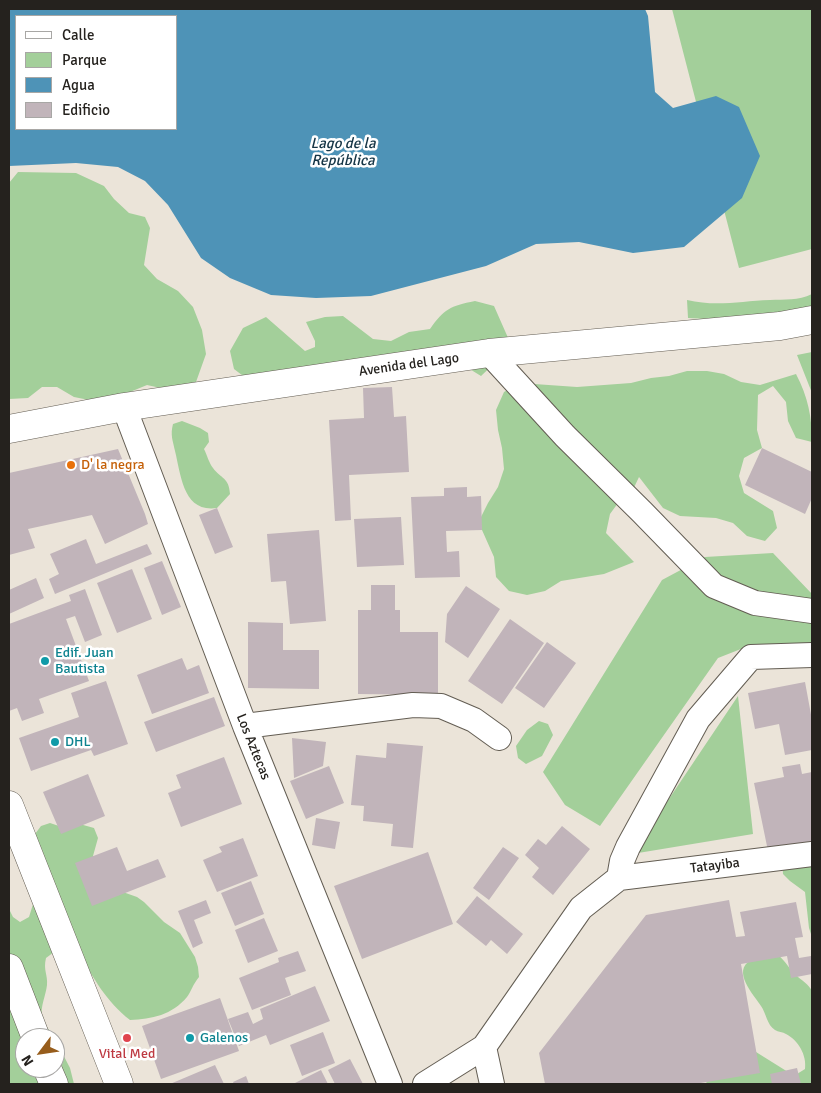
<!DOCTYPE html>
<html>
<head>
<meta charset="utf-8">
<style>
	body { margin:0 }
	#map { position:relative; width:821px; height:1093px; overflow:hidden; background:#ebe4d9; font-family:Signika,sans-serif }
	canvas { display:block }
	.frame { position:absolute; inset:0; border:10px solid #25221e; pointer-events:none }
	.legend { position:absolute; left:15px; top:15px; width:162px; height:115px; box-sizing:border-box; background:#fff; border:1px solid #a8a7a5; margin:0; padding:6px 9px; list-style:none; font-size:15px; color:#25221e }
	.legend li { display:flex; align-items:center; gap:10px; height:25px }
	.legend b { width:25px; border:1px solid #a8a7a5 }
	.north { position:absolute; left:15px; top:1028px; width:50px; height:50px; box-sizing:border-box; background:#fff; border:1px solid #a8a7a5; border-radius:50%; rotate:239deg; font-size:14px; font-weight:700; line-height:20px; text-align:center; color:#25221e }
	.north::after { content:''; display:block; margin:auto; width:18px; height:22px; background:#975d1c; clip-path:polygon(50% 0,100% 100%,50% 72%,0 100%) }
</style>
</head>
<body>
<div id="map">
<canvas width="821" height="1093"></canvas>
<div class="frame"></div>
<ul class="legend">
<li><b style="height:6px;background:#fff"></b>Calle</li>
<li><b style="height:14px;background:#a3cf9a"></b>Parque</li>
<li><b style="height:14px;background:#4e93b7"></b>Agua</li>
<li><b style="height:14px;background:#c1b4ba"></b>Edificio</li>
</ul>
<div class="north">N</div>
</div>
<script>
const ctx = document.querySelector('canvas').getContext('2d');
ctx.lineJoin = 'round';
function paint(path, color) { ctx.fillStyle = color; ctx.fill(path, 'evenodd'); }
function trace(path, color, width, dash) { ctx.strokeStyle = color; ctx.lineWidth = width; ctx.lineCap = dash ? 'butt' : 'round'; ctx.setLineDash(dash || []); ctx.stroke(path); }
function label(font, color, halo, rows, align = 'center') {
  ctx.font = font + ' Signika,sans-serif'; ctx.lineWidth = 5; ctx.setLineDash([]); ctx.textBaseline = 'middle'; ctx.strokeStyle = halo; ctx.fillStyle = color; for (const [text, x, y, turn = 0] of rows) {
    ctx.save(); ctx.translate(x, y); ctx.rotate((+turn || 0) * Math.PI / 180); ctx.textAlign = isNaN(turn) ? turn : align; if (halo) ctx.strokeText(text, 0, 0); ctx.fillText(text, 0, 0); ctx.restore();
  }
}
paint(new Path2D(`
	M672,9H812V249L739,268Z
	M18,172L76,173L104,186L114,199L129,213L145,217L150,228L144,265L157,279L178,291L193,307L202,330L206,354L196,382L165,389L147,385L113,399L94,401L74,397L57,387H42L28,398L9,399V183Z
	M812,294V316L707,319L688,318L687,300C716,307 741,301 770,300C785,299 798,301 812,294Z
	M475,301L494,306L509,340L502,356L481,376L468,368L251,382L234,369L230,351L243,328L266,317L305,351L315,347V341L306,322L325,317L343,316L373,339L391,341L409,332L430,329C444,309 450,306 475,301Z
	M812,352V393L797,355Z
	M687,371H707L724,374L741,382L760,385L796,374C808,397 812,417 812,442L796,438L788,421L786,402L773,386L758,395L757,430L762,448L744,458L739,476L744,493L773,511L777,528L765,541L747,536L733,523L716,518L680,516L663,508L639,477L630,496L618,503L610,514L606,533L634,562L604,574L561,581L545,591L527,595L509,591L496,577L494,557L482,530L480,519L488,503L498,487L504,469L502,448L498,430L496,410L504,392L520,383L577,387L631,383L651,378L669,376Z
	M182,421L200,428L208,433L209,442L204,449C207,455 209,463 213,468C221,479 229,477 230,494L217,508C183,513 181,475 175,451C173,441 170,435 173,424Z
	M773,553L812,594V645L746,647L718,658L600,826L565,805L543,772L662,580L705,557Z
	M738,696L753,834L632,854Z
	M539,721L548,724L553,735L542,756L526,764L518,758L516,746L527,730Z
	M50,823L59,826L76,823L94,828L98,838L93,856L120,891L137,897L144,902L164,922L180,933L195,957L198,967L199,977C193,984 191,992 187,997C172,1015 152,1019 130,1020C106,1001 94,979 79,953L54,952L46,958C43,970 48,975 47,985C46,995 40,1007 42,1017C44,1024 51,1032 54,1038H25V1068H55V1039L70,1068L74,1084H9V909L13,917L20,922L29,917L35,898L37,842L35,834L41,826Z
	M804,838L812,841V937L809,928L805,892L790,881L783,874L782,855Z
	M778,955C786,961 790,971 798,977C804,982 808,984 812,991V1084H707L705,1079L756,1052L788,1072L797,1074L805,1069C807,1055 798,1040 786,1034C783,1032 778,1032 775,1030C767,1025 766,1013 761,1006C754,995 731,971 751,960C758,956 771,956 778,955Z`), '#a3cf9a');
paint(new Path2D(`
	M9,9H645L648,16L655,92L673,108L716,96L739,107L760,156L742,198L684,247L633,253L579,242L536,244L486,266L371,296L316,298L271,295L230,278L201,258L168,205L145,181L118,167L76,163L9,166ZM16,16H176V129H16Z`), '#4e93b7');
paint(new Path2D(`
	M392,387L394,417L406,416L409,472L349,475L351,520L335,521L329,420L364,418L363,388Z
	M762,448L812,472V498L805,514L745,485Z
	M118,449L145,514L148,524L105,544L92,515L28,529L35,548L9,555V473Z
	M467,487V497L481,496L482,530L446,531L447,552L459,551L460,577L415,578L411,497L444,496V488Z
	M217,508L233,547L215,554L199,515Z
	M401,517L404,565L357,567L354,519Z
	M319,530L326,621L290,624L286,581L271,582L267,534Z
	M86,539L96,564L147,544L152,554L55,594L49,579L59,574L50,554Z
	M162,561L181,607L162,615L144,568Z
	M132,569L152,619L117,633L97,583Z
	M36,578L44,598L9,614V590Z
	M371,585H395V610H400V632H438V695L358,694V610H371Z
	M466,586L500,609L468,658L445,642L447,614Z
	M85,589L102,635L85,642L75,616L66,619L89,681L39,699L44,713L22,721L17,708L9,711V624L71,601L69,595Z
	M510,619L544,643L502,704L468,681Z
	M248,622L283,623V650H319V689L248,688Z
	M547,642L576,663L544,708L515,688Z
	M182,658L187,670L199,665L209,693L152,714L137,675Z
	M106,681L128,744L94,756L91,750L31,771L19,738L79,717L71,693Z
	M805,682L812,720V750L785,755L779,724L755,729L748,693Z
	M214,697L225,726L156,752L144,722Z
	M292,738L326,742L323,766L294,778Z
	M387,743L423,746L413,848L391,846L393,824L363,821L364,806L351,805L356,755L386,758Z
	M224,757L242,804L181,827L168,793L181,788L176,775Z
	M800,764L802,774L812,772V842L768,851L754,783L784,777L782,767Z
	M329,766L344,803L306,819L290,781Z
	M88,774L105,816L61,834L43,792Z
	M316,818L340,822L335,849L312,845Z
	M562,826L590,849L553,895L532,877L539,868L525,855L538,839L546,845Z
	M243,838L258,876L217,892L203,860L222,852L219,847Z
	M117,847L127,871L158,859L166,877L92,906L75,863Z
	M503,847L519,858L489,900L473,888Z
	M428,852L453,924L362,959L334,886Z
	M251,881L264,914L235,926L221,893Z
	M477,896L523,934L507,954L491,940L486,946L456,922Z
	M206,900L211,913L194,920L203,943L193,948L178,911Z
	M729,900L736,937L745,936L740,912L796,902L803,937L795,938L799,958L811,956L812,974L791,978L787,956L741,964L760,1073L695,1084H545L539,1053L646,915Z
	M264,918L278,951L248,963L235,930Z
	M298,951L306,971L285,978L291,995L252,1010L239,978L279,962L278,958Z
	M315,986L330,1021L270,1045L266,1035L239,1046L228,1019L248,1012L253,1024L263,1019L260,1009Z
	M220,998L239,1051L161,1079L142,1026Z
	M323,1032L335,1063L302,1076L290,1045Z
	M350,1059L363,1084H335L328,1070Z
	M215,1065L224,1084H170Z
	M797,1068L801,1084H772L770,1074Z
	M321,1070L328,1084H293Z
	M246,1076L249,1084H234L233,1082Z`), '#c1b4ba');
const street = new Path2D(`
	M489,353L565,436L642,512L714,586L755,603L812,611
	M124,407L245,726L390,1084
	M245,726L413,705L441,706L474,720L499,738
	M619,878L812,854
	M484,1047L492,1084
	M425,1084L484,1047L581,908L619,878L622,861L628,847L698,719L751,657L812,655`);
const secondary = new Path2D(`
	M9,429L124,407L489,353L780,326L812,320
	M9,805L119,1084
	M9,968L36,1038
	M47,1068L54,1084`);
trace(street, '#635d53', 26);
trace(secondary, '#635d53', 29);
trace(street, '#fff', 24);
trace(secondary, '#fff', 28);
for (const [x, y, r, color] of [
	[71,465,5,"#e8710a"],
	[45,661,5,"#0f9aa8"],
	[55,742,5,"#0f9aa8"],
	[127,1038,5,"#e0444e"],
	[190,1038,5,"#0f9aa8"]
]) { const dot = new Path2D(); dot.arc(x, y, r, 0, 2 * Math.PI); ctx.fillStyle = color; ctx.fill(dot); trace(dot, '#fff', 2); }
label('14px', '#25221e', '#fff', [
	["Avenida del Lago",409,365,-8],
	["Los Aztecas",253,747,68],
	["Tatayiba",715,866,-7]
]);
label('14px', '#c56008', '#fff', [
	["D' la negra",81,465]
], 'left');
label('14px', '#0d838f', '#fff', [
	["Edif. Juan",55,653],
	["Bautista",55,669],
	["DHL",65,742],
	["Galenos",200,1038]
], 'left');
label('14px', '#be3a42', '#fff', [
	["Vital Med",127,1054]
]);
label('italic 15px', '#143445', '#fff', [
	["Lago de la",343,144],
	["República",343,161]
]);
</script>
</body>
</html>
